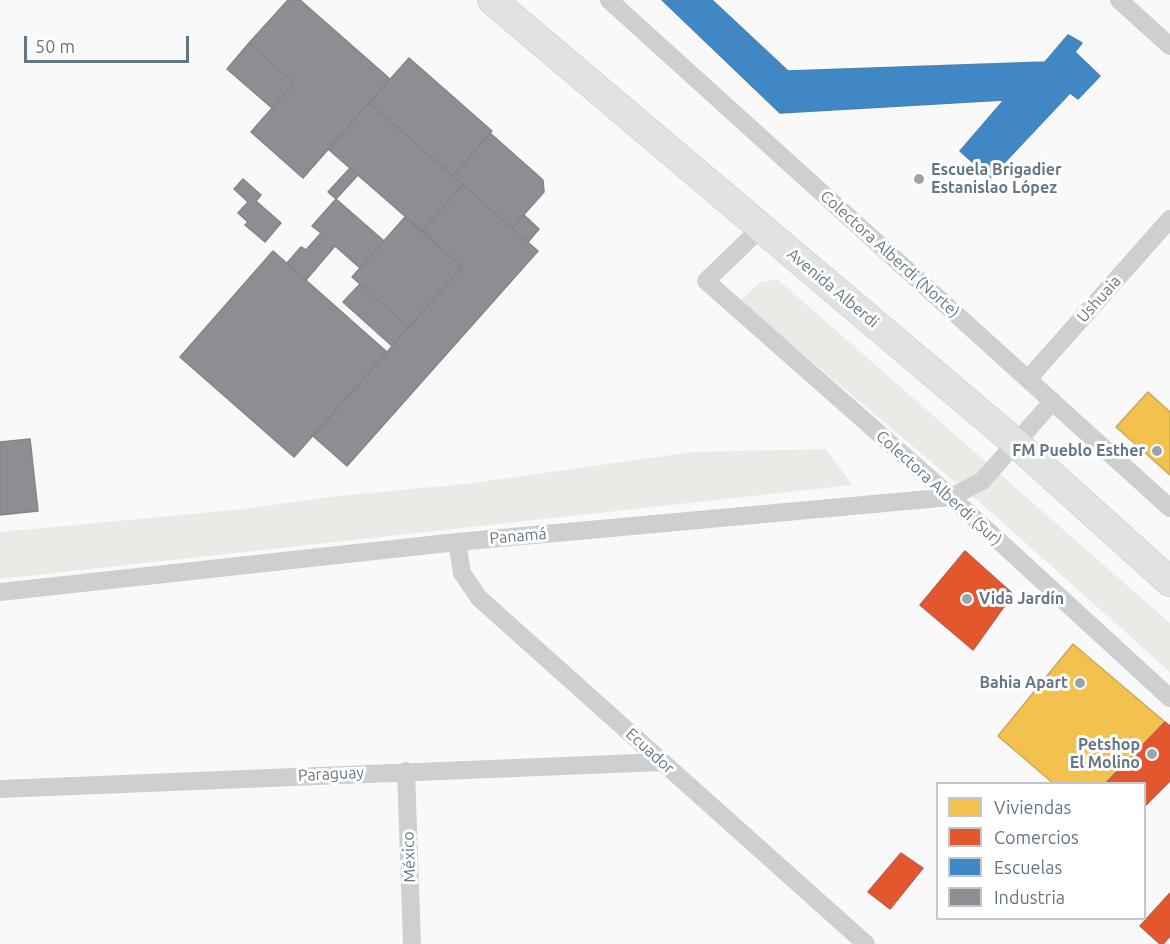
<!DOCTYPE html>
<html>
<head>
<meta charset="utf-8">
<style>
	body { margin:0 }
	#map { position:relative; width:1170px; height:944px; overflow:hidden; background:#f9f9f9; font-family:Ubuntu,sans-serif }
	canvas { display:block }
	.legend { position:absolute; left:936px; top:782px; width:210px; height:138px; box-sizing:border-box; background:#fff; border:2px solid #c1c8cd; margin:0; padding:8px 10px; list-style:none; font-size:18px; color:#657683 }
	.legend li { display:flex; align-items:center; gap:12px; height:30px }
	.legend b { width:30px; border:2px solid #c1c8cd }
	.scale { position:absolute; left:24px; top:36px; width:165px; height:27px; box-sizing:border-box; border:3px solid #657683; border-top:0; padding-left:8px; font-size:18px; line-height:21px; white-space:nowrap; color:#657683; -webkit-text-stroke:4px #fff; paint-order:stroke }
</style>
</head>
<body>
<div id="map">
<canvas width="1170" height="944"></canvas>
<ul class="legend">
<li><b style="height:16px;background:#f2c14e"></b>Viviendas</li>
<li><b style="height:16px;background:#e4572e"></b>Comercios</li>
<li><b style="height:16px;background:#3f88c5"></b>Escuelas</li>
<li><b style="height:16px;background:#8d8d92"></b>Industria</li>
</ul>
<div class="scale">50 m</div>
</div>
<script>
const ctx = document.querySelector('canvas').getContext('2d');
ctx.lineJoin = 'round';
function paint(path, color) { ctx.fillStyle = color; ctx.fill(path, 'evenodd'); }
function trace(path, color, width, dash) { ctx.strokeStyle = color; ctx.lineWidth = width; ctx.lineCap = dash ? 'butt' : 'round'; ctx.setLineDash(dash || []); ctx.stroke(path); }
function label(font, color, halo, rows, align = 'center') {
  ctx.font = font + ' Ubuntu,sans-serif'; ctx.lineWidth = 6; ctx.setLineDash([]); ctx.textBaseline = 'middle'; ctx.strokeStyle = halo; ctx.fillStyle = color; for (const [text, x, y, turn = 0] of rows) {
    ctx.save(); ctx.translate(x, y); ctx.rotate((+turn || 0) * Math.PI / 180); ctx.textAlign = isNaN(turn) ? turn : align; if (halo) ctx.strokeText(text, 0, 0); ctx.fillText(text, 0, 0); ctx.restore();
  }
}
paint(new Path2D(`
	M777,279L1170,623V672L992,513L740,301L759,283Z
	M826,449L852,485L0,579V532L235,510L339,496L465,484L693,452Z`), '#e8ebe6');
const homes = new Path2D(`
	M1148,392L1170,412V475L1116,427Z
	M1073,644L1165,722L1105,784H1054L998,736Z`);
paint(homes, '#f2c14e');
trace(homes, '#c8aa5e', 1.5);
const shops = new Path2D(`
	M965,551L1013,594L973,650L920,605Z
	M1165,722L1170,726V781L1144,807V784H1105Z
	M901,853L923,868L890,909L868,892Z
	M1170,893V936L1163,944H1160L1140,926Z`);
paint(shops, '#e4572e');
trace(shops, '#be6048', 1.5);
const schools = new Path2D(`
	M662,0H712L788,71L1045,62L1068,35L1082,43L1075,52L1100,76L1078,99L1070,93L990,178L960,151L1004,100L780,113Z`);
paint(schools, '#3f88c5');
trace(schools, '#4a83b1', 1.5);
const industry = new Path2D(`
	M288,0H300L390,79L303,178L251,132L294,83L249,43Z
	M249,43L294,83L272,108L227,69Z
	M409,58L492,131L453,176L369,103Z
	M369,103L463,185L422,231L328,149Z
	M490,133L543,180L544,192L512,228L453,176Z
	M350,168L358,175L336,199L328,192Z
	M243,179L261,195L256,201L281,223L265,242L245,225L248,222L238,213L248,202L234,189Z
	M463,185L538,251L347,466L313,436L462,267L422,231Z
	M336,199L384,241L360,268L335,246L306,280L287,263L301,247L306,250L321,233L312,226Z
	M524,215L539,229L528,242L512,228Z
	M405,217L462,267L409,327L352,277Z
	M273,251L387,352L294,457L180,357Z
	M360,284L409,327L392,346L343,302Z
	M30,439L38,511L0,515V442Z`);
paint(industry, '#8d8d92');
trace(industry, '#81868e', 1.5);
const primary = new Path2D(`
	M492,0L1017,444L1170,582`);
trace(primary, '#d5d6d7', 30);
trace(new Path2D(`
	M609,0L1170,508
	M1119,0L1170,46
	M761,228L706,281L951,497L1170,698
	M1028,379L1170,219
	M457,542L462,573L479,598L866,944
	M0,592L457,542L951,497L982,481L1053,401
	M406,771L412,944
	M0,789L662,762`), '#cecfd0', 18);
trace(primary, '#e1e2e2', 28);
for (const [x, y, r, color] of [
	[919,179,6,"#99a4ac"],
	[1157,451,6,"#99a4ac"],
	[967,599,6,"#99a4ac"],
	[1080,683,6,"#99a4ac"],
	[1152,754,6,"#99a4ac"]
]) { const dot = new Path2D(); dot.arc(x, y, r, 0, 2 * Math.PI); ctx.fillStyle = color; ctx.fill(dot); trace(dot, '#fff', 2); }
label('bold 16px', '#657683', '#fff', [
	["Escuela Brigadier",931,170,"left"],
	["Estanislao López",931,188,"left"],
	["FM Pueblo Esther",1145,451],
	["Vida Jardín",979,599,"left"],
	["Bahia Apart",1068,683],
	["Petshop",1140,745],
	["El Molino",1140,763]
], 'right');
label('16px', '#657683', '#fff', [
	["Colectora Alberdi (Norte)",890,254,42],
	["Avenida Alberdi",833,288,40],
	["Ushuaia",1099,299,-48],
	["Colectora Alberdi (Sur)",939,488,42],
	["Panamá",518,536,-5],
	["Ecuador",650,751,42],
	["Paraguay",331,774,-3],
	["México",409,857,-92]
]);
</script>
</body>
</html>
